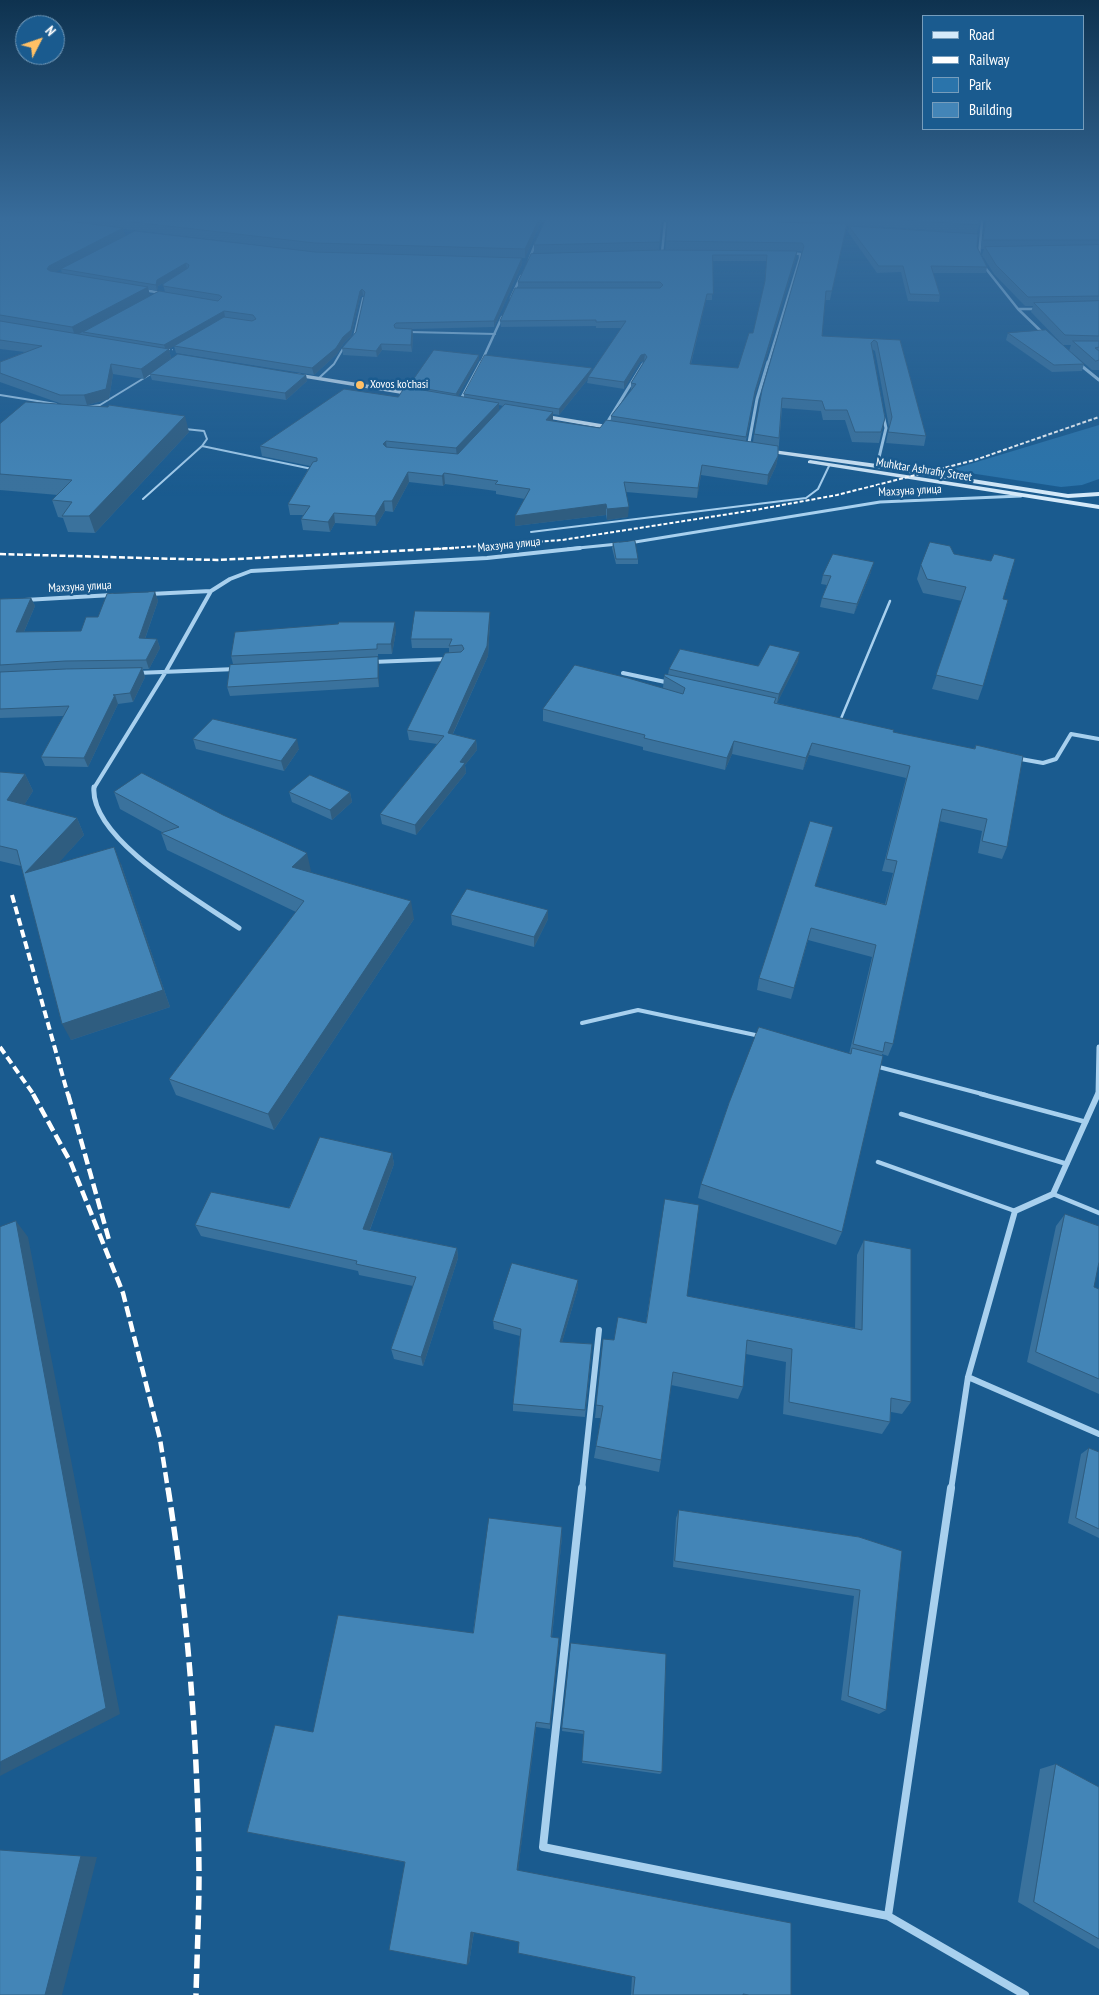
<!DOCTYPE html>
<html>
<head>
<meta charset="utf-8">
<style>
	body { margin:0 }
	#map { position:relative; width:1099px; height:1995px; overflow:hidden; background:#1a5b8f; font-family:"PT Sans Narrow",sans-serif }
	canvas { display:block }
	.legend { position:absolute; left:922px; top:15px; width:162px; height:115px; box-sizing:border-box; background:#1a5b8f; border:1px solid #769dbc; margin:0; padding:6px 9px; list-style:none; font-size:15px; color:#fff }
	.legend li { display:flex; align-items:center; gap:10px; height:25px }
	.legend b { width:25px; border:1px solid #769dbc }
	.north { position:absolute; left:15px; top:15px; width:50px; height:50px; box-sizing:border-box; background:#1a5b8f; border:1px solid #769dbc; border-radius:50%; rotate:49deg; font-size:14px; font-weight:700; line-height:20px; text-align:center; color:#fff }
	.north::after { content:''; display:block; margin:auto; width:18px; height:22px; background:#ffc065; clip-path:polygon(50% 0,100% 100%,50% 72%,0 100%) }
</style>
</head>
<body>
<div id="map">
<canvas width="1099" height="1995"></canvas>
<ul class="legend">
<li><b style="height:6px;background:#d5eafa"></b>Road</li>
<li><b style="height:6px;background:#fff"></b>Railway</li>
<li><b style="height:14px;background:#2a74ab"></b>Park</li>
<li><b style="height:14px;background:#4385b7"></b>Building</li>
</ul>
<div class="north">N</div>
</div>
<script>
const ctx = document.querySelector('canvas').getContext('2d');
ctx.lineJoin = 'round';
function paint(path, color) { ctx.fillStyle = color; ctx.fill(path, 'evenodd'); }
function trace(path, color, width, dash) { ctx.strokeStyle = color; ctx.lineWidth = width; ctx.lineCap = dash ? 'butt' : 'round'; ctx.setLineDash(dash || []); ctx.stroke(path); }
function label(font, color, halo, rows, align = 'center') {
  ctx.font = font + ' "PT Sans Narrow",sans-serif'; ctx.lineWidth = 5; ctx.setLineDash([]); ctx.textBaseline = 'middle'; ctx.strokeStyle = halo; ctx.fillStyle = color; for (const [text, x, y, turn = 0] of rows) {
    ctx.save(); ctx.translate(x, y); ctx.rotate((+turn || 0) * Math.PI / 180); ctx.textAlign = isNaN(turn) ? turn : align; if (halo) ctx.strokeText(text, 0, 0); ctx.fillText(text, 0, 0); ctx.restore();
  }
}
paint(new Path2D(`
	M1099,425V479L1082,485L1061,487L950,470Z`), '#2a74ab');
trace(new Path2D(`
	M166,349L175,350`), '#a8d0ee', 1, [1, 2]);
trace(new Path2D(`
	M410,332L495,334
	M354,337L363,298
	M319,378L334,364L344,347
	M0,395L56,404
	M87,407L100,405L154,372
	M202,446L312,469
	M143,499L202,446L207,439L204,431L185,429
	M531,532L806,498L818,489L829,466`), '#a8d0ee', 2);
trace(new Path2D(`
	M840,721L890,601`), '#a8d0ee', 2.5);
trace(new Path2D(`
	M582,1023L638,1010L760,1036
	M875,1066L986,1095`), '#a8d0ee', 4);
trace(new Path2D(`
	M981,1094L1086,1122
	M901,1114L1067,1164
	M878,1162L1015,1211
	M1053,1194L1099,1213`), '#a8d0ee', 4.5);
trace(new Path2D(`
	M662,253L665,223
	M979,255L982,222L980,217
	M529,260L536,242
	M983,265L1018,309L1045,335
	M143,290L162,293
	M511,298L521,276
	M1018,309H1037
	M481,363L502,317
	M768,363L800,258V254L790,253`), '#a8d0ee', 2.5);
trace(new Path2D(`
	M1078,363L1099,380
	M460,401L481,362
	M605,426L643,364
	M748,448L757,399L768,362
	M877,466L886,428L883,415
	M629,543L880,502L1021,496
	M568,549L618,544`), '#a8d0ee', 3);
trace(new Path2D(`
	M150,594L211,591L230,579L251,571L487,558L580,548
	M25,600L112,595
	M372,662L448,659
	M137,673L236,669
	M623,673L670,683
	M1015,758L1043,763L1056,759L1071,734L1099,739
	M94,788L165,673L211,591`), '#a8d0ee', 4);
trace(new Path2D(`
	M94,787C89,839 201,902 239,928
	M1098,1095L1099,1047`), '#a8d0ee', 5);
trace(new Path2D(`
	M968,1377L1099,1434
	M582,1490L599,1330
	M951,1490L968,1377L1015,1211L1053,1194L1098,1094`), '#a8d0ee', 6);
trace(new Path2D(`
	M582,1488L543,1847L888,1916L1025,1995
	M888,1916L951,1488`), '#a8d0ee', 8);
paint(new Path2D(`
	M295,373L414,392L417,394L414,396L293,376Z
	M541,414L613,426L616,428L613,430L539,417V415Z
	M766,449L877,464L1068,494L1099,492V496L1068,498L877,468L764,452V450Z
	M810,460L1099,505V509L808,463V461Z`), '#d5eafa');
trace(new Path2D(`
	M437,549L562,540L755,510L837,495L975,460L1099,417`), '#fff', 2, [4, 2]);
trace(new Path2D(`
	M0,554L217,560L454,548`), '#fff', 2.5, [6, 2.5]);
trace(new Path2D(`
	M12,895L68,1095
	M0,1047L34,1095`), '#fff', 4, [8, 4]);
trace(new Path2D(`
	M33,1094L71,1163L123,1293L160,1439L168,1490
	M68,1094L109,1240`), '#fff', 4.5, [11, 4.5]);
trace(new Path2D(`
	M168,1488C188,1616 198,1745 199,1874C199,1914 197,1955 196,1995`), '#fff', 5.5, [14, 5.5]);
paint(new Path2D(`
	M0,217H543L525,258L316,252L124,229L55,272L62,273L61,269L315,252L522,258V264L494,327L412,329L413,335L412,352L382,350L377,357L343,355L342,348L356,332L364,297L363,295L360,297L351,336L344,343L337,354L314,375L176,353L174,346L169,349L171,358L306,375L307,381L286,400L152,380L150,374L144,379L113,374L109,399L87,405H66L189,432L95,533L68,532L63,518L58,517L52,500L58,495L0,490V424L62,404L0,382V362L25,352L0,349ZM172,278L163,284L165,292L218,301L150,296L148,289L157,291L158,286Z
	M547,217H979V225L977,233V247L987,267L986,273H933L940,295L939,302L908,301L901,272L877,273L848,232L849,226H846L830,300H825L822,336L900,340L926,436L924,446L886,443L889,427L877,361L875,351L872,349L885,418L879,443L852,442L845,420H823L821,411L782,408L778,456L776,466L767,485L701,475L697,498L626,492L628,517L607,520L606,515L515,526V516L525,499L496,494V491L445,484L443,486L409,482L393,512L385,511L376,526L335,523L330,532L303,530L301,519L303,515H290L288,504L310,466L262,456L260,446L398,397L410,388L409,386L479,355V359L458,396L464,397V394L592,368V371L622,328H596V326L501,327L500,321L518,288V282L531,254L797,251L796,257L754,398L746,441L753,442L754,434L802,253L801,251L665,250L668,223L665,220L662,223L659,250L534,254V245ZM855,226L886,227L960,232ZM713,261H767L765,283L753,333L738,368L691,364L706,300H712ZM644,361L631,383V390L611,416V421L600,428L553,421V414L559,415L588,379L587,383L624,389L640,362ZM499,405L503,406L499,411Z
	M983,217H1099V370H1092L1070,351L1084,364L1082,371L1052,372L1006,340L1008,333L1062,344L1031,312L1033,306H1025L994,274L982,255L984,249H981V246L986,219H984ZM1062,345H1071L1069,351Z
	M613,543L638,559V564H616L612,548Z
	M954,554L991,561L1003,599L983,686L978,700L932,689L962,601L923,593L917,579L921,565Z
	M871,572L854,614L820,607L822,598L827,585L821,584L823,575Z
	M155,592L158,601L145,639H157L160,648L149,669H143L145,677L133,702L118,704L88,767L45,766L41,757L64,716L0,718V599L31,598L35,606L24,632L81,631L98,617Z
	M490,612V621L488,656L453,734L476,740L477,750L465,765L466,773L416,835L382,824L380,814L437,744L409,740L407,730L449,653V648H412L411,639Z
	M396,631L392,654H378V658L379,687L230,696L227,687L233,664L231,656Z
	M798,661L777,703L893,732L974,749L976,745L1007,847L1002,859L978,853L982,831L939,821L893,1044L888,1056L882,1054V1055L842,1232L836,1245L698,1198L701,1184L849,1054L872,957L808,940L791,999L757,990L759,978L830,839L815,887L885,904L893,873L882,871L906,778L809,755L803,770L732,754L725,770L643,750V747L543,721V709L666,689L663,688L664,676L668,675L669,669L758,666Z
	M193,739L299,749L284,771L196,749Z
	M0,772L25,774L33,791L24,805L77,818L84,835L58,863L121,864L170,1007L71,1040L21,866L0,861Z
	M114,792L311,871L309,872L414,919L274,1130L176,1095L169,1079L296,912L167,850L161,833L162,832L120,809Z
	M289,792H350L352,802L332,820L292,802Z
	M548,910V919L534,947L452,925L451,915Z
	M392,1153L394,1164L370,1230L457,1248L458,1258L423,1366L394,1359L391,1349L413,1286L359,1275L358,1271L201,1236L195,1225L289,1208Z
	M1065,1214L1094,1287L1099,1289V1394L1027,1362L1056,1226Z
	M864,1240L911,1402L902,1414L891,1412L890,1422L882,1434L783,1414L786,1362L746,1354L743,1387L738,1399L671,1385L661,1460L659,1472L594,1458L601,1418H595L603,1339L614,1340L646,1323L687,1296L855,1328L857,1255Z
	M578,1288L562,1342L592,1344L585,1417L513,1411V1404L520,1336L494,1329L493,1321Z
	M1089,1448L1099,1452V1538L1068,1523L1081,1454Z
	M679,1510L859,1537L886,1710L879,1714L841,1700L854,1596L673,1567L676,1518Z
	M562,1536L552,1637L559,1638L550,1729L536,1727L518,1870L743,1994V1995H631L632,1976L519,1942L474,1932L469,1963L404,1862L247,1832L313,1732L473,1633Z
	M571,1643L662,1772L660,1774L582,1763L584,1734L562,1731Z
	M1056,1764L1099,1787V1949L1018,1902L1040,1769Z`), '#3a729d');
paint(new Path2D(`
	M540,217H543L525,258V249Z
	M662,217H665V220L662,223L659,250Z
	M123,228L126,236L52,274L47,269L49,266Z
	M797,251L796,257L754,398L746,443L755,391Z
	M522,258V264L494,327V321Z
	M186,263L187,269L158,286L157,291L156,285L157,280Z
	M148,287L150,296L75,336L72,327Z
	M362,289L363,295L360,297L351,336L344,343L337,354L314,375L312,368L360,291Z
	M707,294L706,300L689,370L690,364Z
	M224,311L225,317L169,349L171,358L144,379L141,369L166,351L164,345Z
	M412,329L413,335L412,352L411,345Z
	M381,344L382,350L377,357L376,351Z
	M645,354L644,361L640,362L624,389V382L641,355Z
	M479,355V359L457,398L456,394Z
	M111,364L113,374L109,399L87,405L84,395Z
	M592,368V374L588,377V379L559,415V409Z
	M306,375L307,381L286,400L285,393Z
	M499,403V412L457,458L456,448Z
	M553,412V421L546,420Z
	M185,416L189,432L95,533L89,516Z
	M386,441L387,451L383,444Z
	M778,456L776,466L767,485L768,475Z
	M702,465L701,475L697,498L698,488Z
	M408,472L409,482L393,512L392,501Z
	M444,473L445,484L443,486L442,476Z
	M384,501L385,511L376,526L375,516Z
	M606,504V515L515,526V516Z
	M629,507L628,517L607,520V509Z
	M334,513L335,523L330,532L328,522Z
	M874,562L871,572L854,614L857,604Z
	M155,592L158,601L142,647L139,638Z
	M31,598L35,606L20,641L16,632Z
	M490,612V621L488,656L449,742L448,733Z
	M395,622L396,631L392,654L391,644Z
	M157,639L160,648L149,669L146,660Z
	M800,652L798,661L777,703L779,694Z
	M378,657L379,666V687L378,678Z
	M142,668L145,677L133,702L130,693Z
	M115,695L118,704L88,767L84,758Z
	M297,739L299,749L284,771L281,761Z
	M476,740L477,750L465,765L466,773L416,835L415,825Z
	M734,741L732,754L725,770L727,758Z
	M812,743L809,755L803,770L806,758Z
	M25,774L33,791L16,818L7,800Z
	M350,792L352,802L332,820L330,810Z
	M77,818L84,835L34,890L25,873Z
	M833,827L830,839L812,898L815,886Z
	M114,847L121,864L170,1007L71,1040L62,1024Z
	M307,853L311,871L296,884L292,867Z
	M411,901L414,919L274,1130L268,1114Z
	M548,910V919L534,947V937Z
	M392,1153L394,1164L366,1240L363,1229Z
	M16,1221L28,1237L120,1714L0,1776Z
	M457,1248L458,1258L423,1366L421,1357Z
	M578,1280V1288L560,1349V1342Z
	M562,1527V1536L551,1644V1637Z
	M559,1638V1645L550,1729V1724Z
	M536,1722V1727L518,1871L517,1870Z
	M81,1856L97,1857L62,1995H45Z
	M474,1931L469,1963L467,1965L471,1932Z`), '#2f5d80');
const building = new Path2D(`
	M0,217H36L123,228L49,266L47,269L50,271L148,287L72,327L0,315Z
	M90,217H540L525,249L315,243Z
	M547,217H662L660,242L534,245Z
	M668,217H774L773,219L776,222L847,224L832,291H826L822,336L900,340L926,436L888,432L892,417L877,342L874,340L871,343L885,418L881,432H855L847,410H825L822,401L782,398L779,438L754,434L762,390L804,246L802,243L666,241Z
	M838,217H979V225L888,219Z
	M987,217H1099V240H983Z
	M849,226L978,234L977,247L987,267L931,266L940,295L910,294L903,266H879Z
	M135,231L315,252L522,258L494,321L396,323L394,325L395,328L412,329L411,345L381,344L376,351L342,348L356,332L365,292L362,289L360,291L351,330L343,337L336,348L312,368L174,346L224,317L252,321L256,319L253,315L224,311L164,345L83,332L159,291L218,301L222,297L219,295L163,286V284L188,268L189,265L186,263L157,280L156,285L61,269Z
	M1099,245V296L1028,297L996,265L985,247Z
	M662,250L797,251L755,391L746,437L611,416L636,384L631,383L647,357L645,354L641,355L624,382L588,377L626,321L596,322V320L500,321L515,288H660L663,285L660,282H518L531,254ZM713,255H767L765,281L753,333H749L738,368L690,364L707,294H713Z
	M1099,301V336L1065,335L1034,303Z
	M0,321L169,349L141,369L111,364L106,389L84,395H60L0,373V362L42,346L0,340Z
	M1046,330L1084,364L1054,365L1008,333Z
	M1073,341H1099V347L1095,348L1099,351V360L1096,361Z
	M434,350L479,355L456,394L409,386Z
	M178,354L306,375L285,393L150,374Z
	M485,355L592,368L559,409L464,394Z
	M405,387L499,403L456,448L386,441L383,444L386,447L458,454L505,404L553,412L546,420L600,428L606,420L778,446V456L768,475L702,465L698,488L624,482L629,507L607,509L606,504L515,516L530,489L495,484L498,481L444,473L442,476L408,472L392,501H384L375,516L334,513L328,522L301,519L310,506L288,504L313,462L317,461V458L260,446L344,389L398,397Z
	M26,402L108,407L109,405L185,416L89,516H62L72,502L52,500L72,480L0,474V424Z
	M635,541L638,559H616L613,543Z
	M930,542L950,546L954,554L991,561L994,554L1015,559L1003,599L1008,600L983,686L936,675L966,587L927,579L921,565Z
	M833,554L874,562L857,604L822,598L831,576L823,575Z
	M155,592L139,638L157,639L146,660L65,661L0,665V599L31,598L16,632L81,631L86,617H98L107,594Z
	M415,611L490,612L487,646L448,733L476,740L460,762L465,763L415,825L380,814L444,736L407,730L445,653L461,652L464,649L462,645L449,646L452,639H411Z
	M339,622H395L391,644H377V649L231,656L235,632L338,624Z
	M770,645L800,652L779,694L669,669L680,649L758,666Z
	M378,657V678L227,687L230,665Z
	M575,665L628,678L683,694L685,688L664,676L665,674L776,698L774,703L894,730L893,732L975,749L976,745L1023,756L1007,847L982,841L987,819L942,809L893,1044L885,1042L883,1052L853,1044L876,945L811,928L794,988L759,978L810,821L833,827L815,886L886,905L897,861L886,859L910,766L812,743L806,758L734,741L727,758L644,738L645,735L543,709Z
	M142,668L130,693L113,695H115L84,758L41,757L69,706L0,709V672L66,669Z
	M213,719L297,739L281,761L193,739Z
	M0,772L25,774L7,800L77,818L25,873L114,847L163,990L62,1024L17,850L0,846Z
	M142,773L223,815L307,853L292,867L411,901L268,1114L169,1079L304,901L161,833L179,827L114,792Z
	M310,775L350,792L330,810L289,792Z
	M467,889L548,910L534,937L451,915Z
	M759,1027L851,1054L852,1048L883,1056L842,1232L701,1184L729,1103Z
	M320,1137L392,1153L363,1229L457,1248L421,1357L391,1349L416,1277L356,1264L357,1261L195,1225L211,1192L289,1208Z
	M665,1199L699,1205L687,1296L862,1330L864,1240L911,1249V1402L891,1398L890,1422L789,1402L792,1349L747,1340L743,1387L673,1372L661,1460L596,1446L603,1406L596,1405L603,1339L614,1340L618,1317L646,1323Z
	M1065,1214L1099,1226V1262L1094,1287L1099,1289V1379L1036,1352Z
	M16,1221L106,1708L0,1762V1227Z
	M512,1263L578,1280L560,1342L592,1344L585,1410L513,1404L521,1329L493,1321Z
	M1089,1448L1099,1452V1529L1076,1518Z
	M679,1510L859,1537L902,1551L886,1710L848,1696L860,1590L675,1561Z
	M489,1518L562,1527L551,1637L559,1638L550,1724L536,1722L517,1870L791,1923V1995H749L743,1994V1995H633L635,1977L518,1953L519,1942L471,1932L467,1965L389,1950L405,1862L247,1832L275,1725L313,1732L338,1615L473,1633Z
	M571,1643L666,1654L662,1772L582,1761L584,1731L562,1728Z
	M1056,1764L1099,1787V1939L1034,1902Z
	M0,1850L81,1856L45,1995H0Z`);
paint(building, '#4385b7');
trace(building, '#2f5d80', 1);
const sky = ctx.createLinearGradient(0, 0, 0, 497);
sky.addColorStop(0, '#0e324f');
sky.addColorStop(0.44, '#386c9b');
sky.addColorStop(1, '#386c9b00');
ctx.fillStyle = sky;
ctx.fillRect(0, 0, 1099, 497);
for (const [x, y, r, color] of [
	[360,385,5,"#ffc065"]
]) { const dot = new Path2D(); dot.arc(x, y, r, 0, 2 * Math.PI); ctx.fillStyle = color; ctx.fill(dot); trace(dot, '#1a5b8f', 2); }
label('12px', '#fff', '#1a5b8f', [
	["Xovos ko'chasi",370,385]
], 'left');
label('12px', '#fff', '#1a5b8f', [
	["Muhktar Ashrafiy Street",924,470,9],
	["Махзуна улица",910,491,-3],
	["Махзуна улица",509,545,-6],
	["Махзуна улица",80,587,-3]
]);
</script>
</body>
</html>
